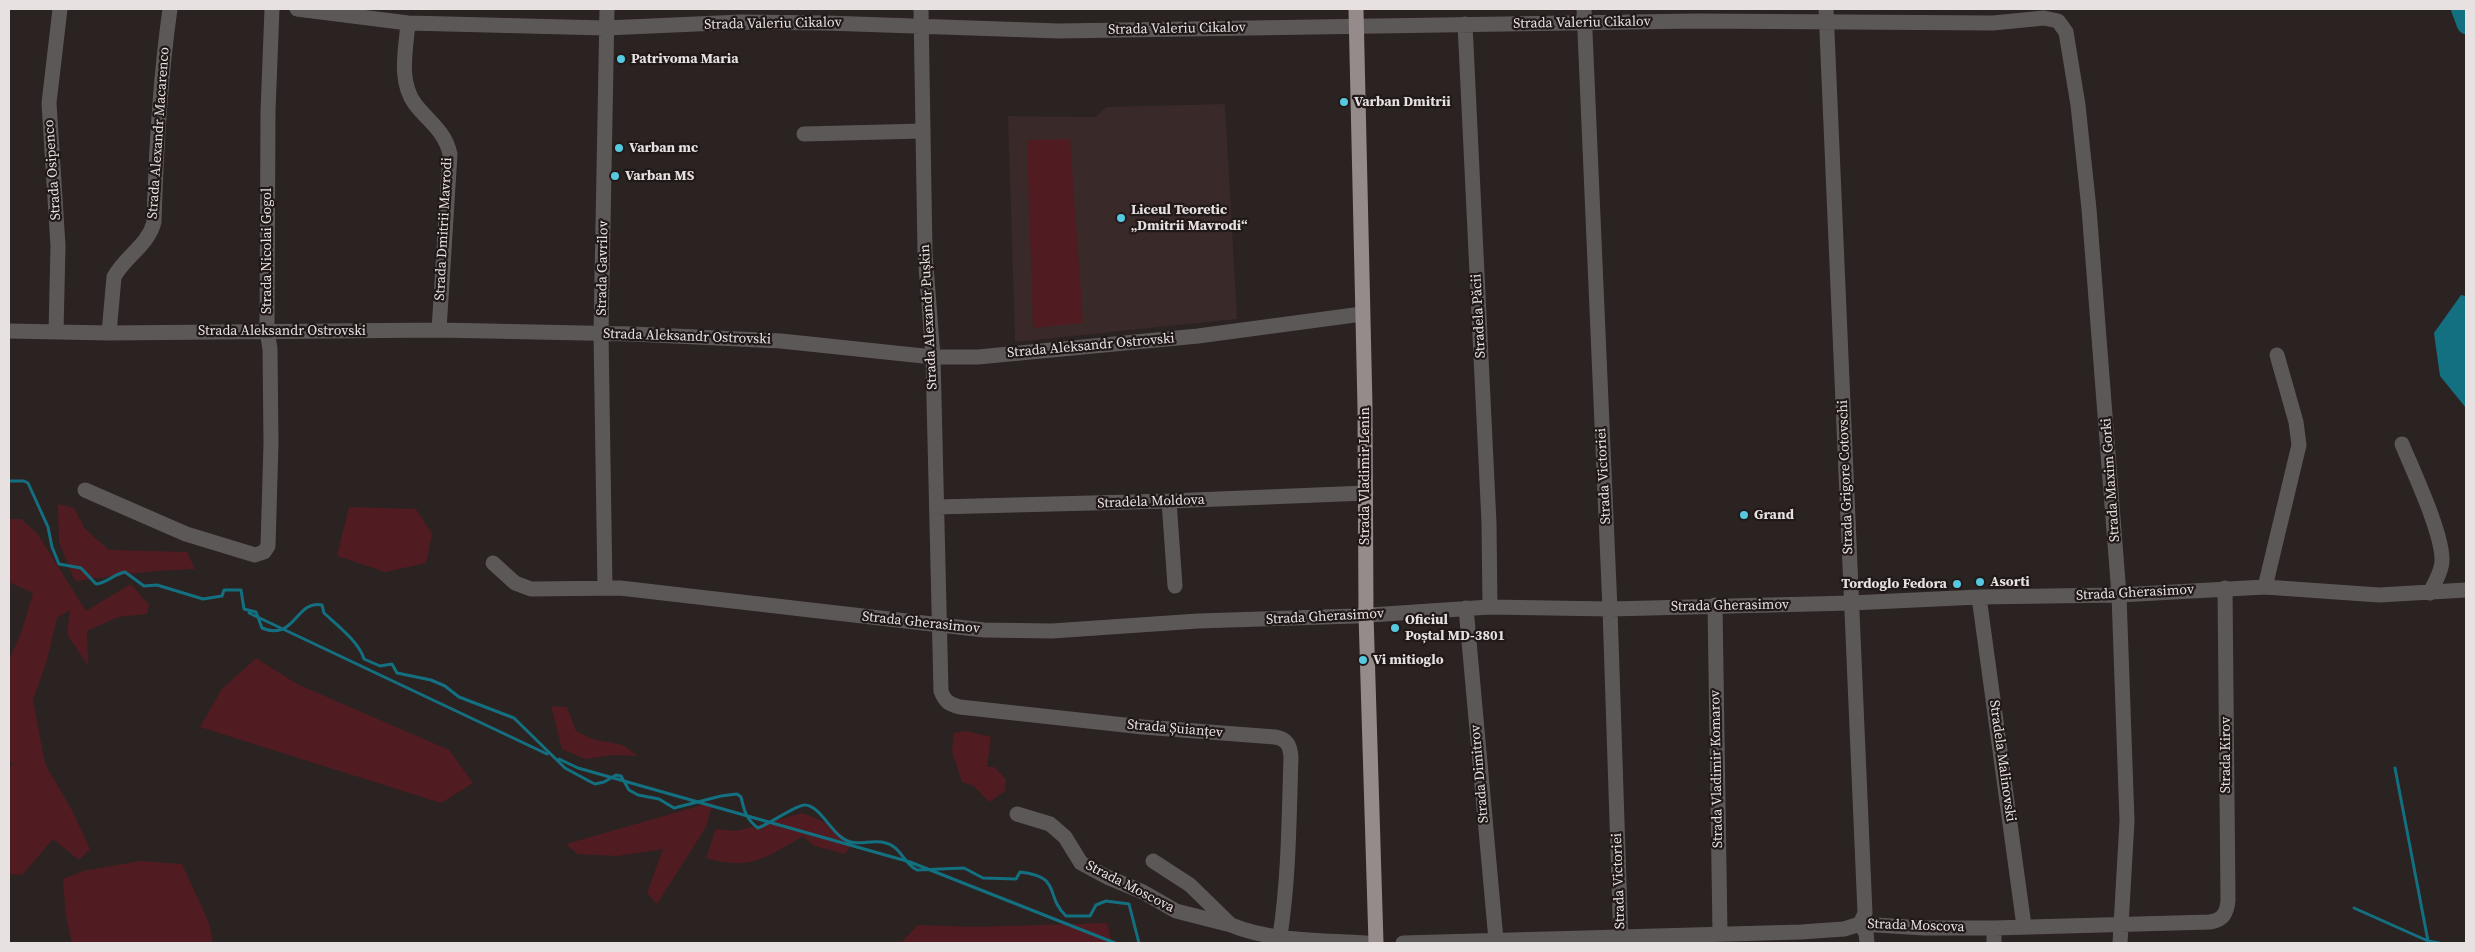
<!DOCTYPE html>
<html>
<head>
<meta charset="utf-8">
<style>
	body { margin:0 }
	#map { position:relative; width:2475px; height:952px; overflow:hidden; background:#2b2222; font-family:"Source Serif 4",serif }
	canvas { display:block }
	.frame { position:absolute; inset:0; border:10px solid #e8e1e1; pointer-events:none }
</style>
</head>
<body>
<div id="map">
<canvas width="2475" height="952"></canvas>
<div class="frame"></div>
</div>
<script>
const ctx = document.querySelector('canvas').getContext('2d');
ctx.lineJoin = 'round';
function paint(path, color) { ctx.fillStyle = color; ctx.fill(path, 'evenodd'); }
function trace(path, color, width, dash) { ctx.strokeStyle = color; ctx.lineWidth = width; ctx.lineCap = dash ? 'butt' : 'round'; ctx.setLineDash(dash || []); ctx.stroke(path); }
function label(font, color, halo, rows, align = 'center') {
  ctx.font = font + ' "Source Serif 4",serif'; ctx.lineWidth = 4.5; ctx.setLineDash([]); ctx.textBaseline = 'middle'; ctx.strokeStyle = halo; ctx.fillStyle = color; for (const [text, x, y, turn = 0] of rows) {
    ctx.save(); ctx.translate(x, y); ctx.rotate((+turn || 0) * Math.PI / 180); ctx.textAlign = isNaN(turn) ? turn : align; if (halo) ctx.strokeText(text, 0, 0); ctx.fillText(text, 0, 0); ctx.restore();
  }
}
paint(new Path2D(`
	M1225,104L1237,319L1015,342L1008,116L1096,117L1106,107Z`), '#392929');
paint(new Path2D(`
	M1070,139L1083,323L1033,328L1027,140Z
	M58,504L74,508L85,529L109,550L187,552L195,569L154,571L75,581L59,542Z
	M349,507L416,509L432,534L426,563L385,572L337,556Z
	M9,519H21L37,533L86,611L131,584L149,605L147,614L118,617L87,631L88,666L67,634L70,610L57,618L47,660L33,700L45,764L73,812L90,849L79,860L53,839L22,875L9,874V768L13,765L9,760V660L21,633L33,593L9,582Z
	M256,658L297,684L449,750L473,783L441,803L200,727L222,689Z
	M551,706L567,707L576,731L592,739L623,745L638,756L613,755L585,759L562,749Z
	M966,731L991,737L987,767H994L1006,779L1005,791L989,802L974,786L962,782L952,751L954,733Z
	M713,802L706,827L657,904L647,893L663,849L617,856L577,854L566,844Z
	M802,813C825,821 836,826 851,845L845,854L814,846L803,836C765,858 751,871 706,858L716,829L737,831Z
	M140,861L182,864L209,923L213,943H72L66,916L63,879L83,871Z
	M1107,923L1112,943H901L918,925L975,927Z`), '#511c21');
paint(new Path2D(`
	M2461,295L2466,296V408L2440,376L2434,333Z`), '#137080');
trace(new Path2D(`
	M9,481H24L28,483L48,527L52,547L59,564L81,568L96,584C107,583 114,574 125,572L144,586L157,585L203,599L222,596L224,590H241L244,609L256,612L262,628C295,642 296,599 322,605L324,613C337,625 359,642 364,659L380,666L392,664L397,673L431,680L445,686L459,697L514,718L565,768L589,781L595,784L604,782L616,775L621,776L629,790L638,795L659,799L674,808L721,796L737,794L741,797C744,810 746,819 758,828C770,824 797,804 805,805C818,805 830,829 841,837C856,849 870,838 886,843C900,846 904,864 917,870L964,868L983,878L1016,879L1020,872C1063,877 1044,895 1066,916H1090L1096,905L1106,901L1129,904L1139,943
	M249,613L547,754
	M559,759L578,768L910,862L1115,943
	M2395,768L2428,941
	M2354,908L2428,941L2439,943`), '#137080', 3);
trace(new Path2D(`
	M2460,9L2466,25`), '#137080', 18);
trace(new Path2D(`
	M297,9L408,23L606,28L741,22L826,23L1059,31L1696,21L1993,23L2044,18L2058,21L2066,32L2078,105L2089,209L2119,595L2127,821L2120,943
	M921,9L925,253L933,357L941,691C945,702 949,704 960,707L1143,727L1275,737C1287,739 1290,745 1291,757C1289,817 1289,877 1280,936
	M1584,9L1610,609L1621,943
	M1826,9L1865,913L1860,924
	M408,23C406,49 398,81 415,104C428,121 445,131 450,154L439,330
	M1465,24L1489,523L1490,607
	M804,134L923,131
	M9,331L109,333L439,330L632,334L781,341L933,357H978L1198,336L1362,314
	M56,332L58,246L49,103L60,9
	M109,333L114,277C125,256 148,246 154,222C156,151 160,79 170,9
	M2402,444C2413,471 2443,534 2442,561C2442,572 2434,583 2430,593
	M85,490L186,534L255,555L264,552L268,546L271,443L270,349L267,330L268,111L272,9
	M1169,501L1175,586
	M937,507L1169,501L1366,493
	M493,563L515,583L531,589L620,588L984,630L1052,631L1198,621L1355,616L1490,607L1610,609L1851,603L1979,597L2119,595L2265,587L2379,595L2466,590
	M2265,587L2299,445L2296,422L2277,355
	M605,588L601,333L607,9
	M1979,597L2024,926
	M1715,605L1720,933
	M1466,608L1496,940
	M1017,814L1050,824L1065,837L1081,863L1107,877L1143,892L1176,911L1231,925
	M1153,861L1190,885L1231,925C1272,942 1322,940 1366,943
	M1860,924L1866,933L1867,943
	M1994,928V943
	M1403,943L1801,932L1844,929L1860,924L1924,928H1994L2210,922C2223,920 2227,913 2228,900L2225,588`), '#5d5858', 15);
trace(new Path2D(`
	M1356,9L1365,407L1366,615L1376,943`), '#958b8b', 15);
for (const [x, y, r, color] of [
	[621,59,5,"#56c9e0"],
	[1344,102,5,"#56c9e0"],
	[619,148,5,"#56c9e0"],
	[615,176,5,"#56c9e0"],
	[1121,218,5,"#56c9e0"],
	[1744,515,5,"#56c9e0"],
	[1980,582,5,"#56c9e0"],
	[1957,584,5,"#56c9e0"],
	[1395,628,5,"#56c9e0"],
	[1363,660,5,"#56c9e0"]
]) { const dot = new Path2D(); dot.arc(x, y, r, 0, 2 * Math.PI); ctx.fillStyle = color; ctx.fill(dot); trace(dot, '#211818', 2); }
label('14px', '#e8e1e1', '#211818', [
	["Strada Valeriu Cikalov",1582,23,-1],
	["Strada Valeriu Cikalov",773,24,-1],
	["Strada Valeriu Cikalov",1177,29,-1],
	["Strada Alexandr Macarenco",159,133,-86],
	["Strada Osipenco",53,170,-94],
	["Strada Dmitrii Mavrodi",444,229,-87],
	["Strada Nicolai Gogol",267,251,-90],
	["Strada Gavrilov",603,268,-89],
	["Stradela Păcii",1479,316,-93],
	["Strada Alexandr Pușkin",929,317,-93],
	["Strada Aleksandr Ostrovski",282,331],
	["Strada Aleksandr Ostrovski",687,337,2],
	["Strada Aleksandr Ostrovski",1091,346,-5],
	["Strada Vladimir Lenin",1365,476,-90],
	["Strada Victoriei",1604,476,-93],
	["Strada Grigore Cotovschi",1846,477,-92],
	["Strada Maxim Gorki",2111,480,-94],
	["Stradela Moldova",1151,502,-2],
	["Strada Gherasimov",2135,593,-3],
	["Strada Gherasimov",1730,606,-1],
	["Strada Gherasimov",1325,617,-3],
	["Strada Gherasimov",921,623,6],
	["Strada Șuianțev",1175,729,5],
	["Strada Kirov",2226,755,-90],
	["Stradela Malinovski",2002,761,82],
	["Strada Vladimir Komarov",1717,769,-91],
	["Strada Dimitrov",1480,774,-95],
	["Strada Victoriei",1619,881,-92],
	["Strada Moscova",1130,887,27],
	["Strada Moscova",1916,926,2]
]);
label('bold 14px', '#e8e1e1', '#211818', [
	["Patrivoma Maria",631,59],
	["Varban Dmitrii",1354,102],
	["Varban mc",629,148],
	["Varban MS",625,176],
	["Liceul Teoretic",1131,210],
	["„Dmitrii Mavrodi“",1131,226],
	["Grand",1754,515],
	["Asorti",1990,582],
	["Tordoglo Fedora",1947,584,"right"],
	["Oficiul",1405,620],
	["Poștal MD-3801",1405,636],
	["Vi mitioglo",1373,660]
], 'left');
</script>
</body>
</html>
